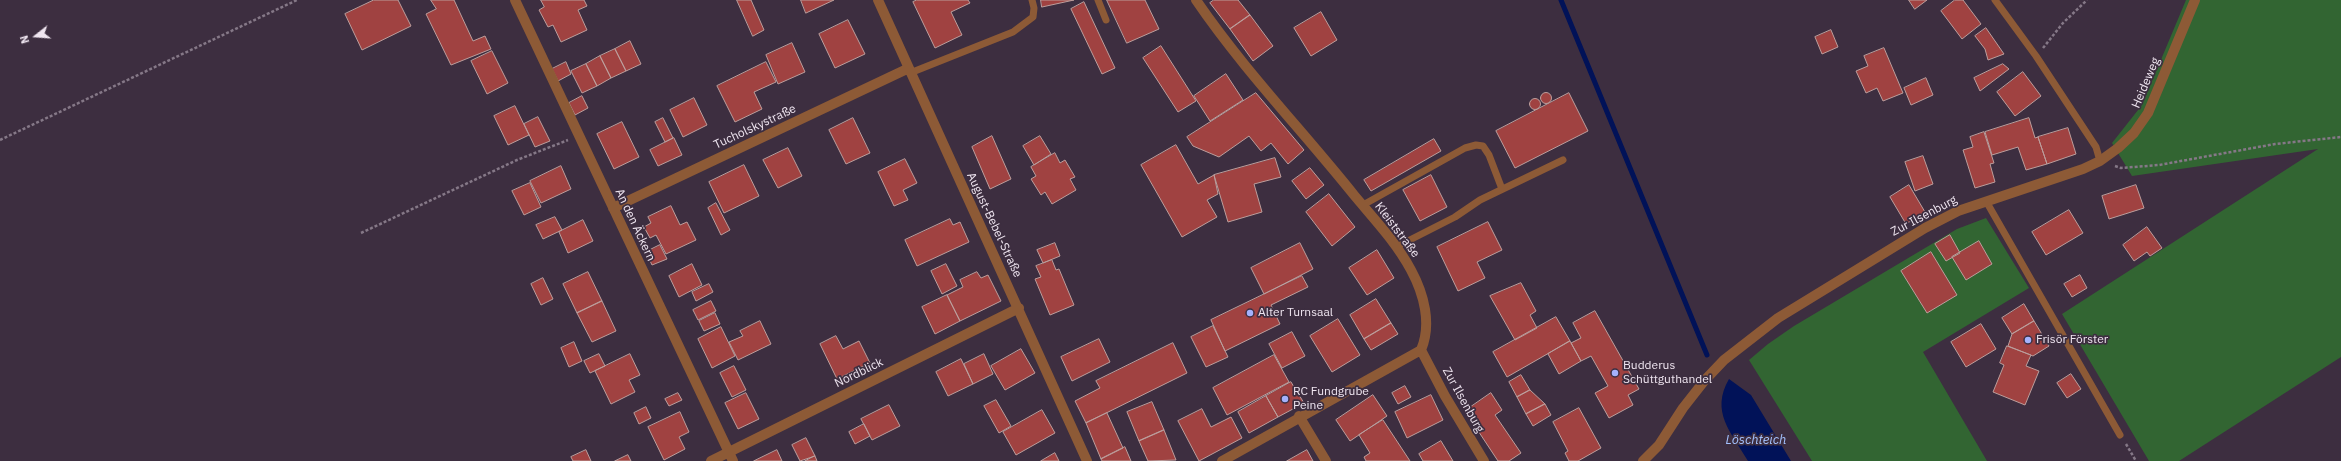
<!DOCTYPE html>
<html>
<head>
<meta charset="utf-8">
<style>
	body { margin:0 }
	#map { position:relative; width:2341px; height:461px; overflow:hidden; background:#3d2e40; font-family:"IBM Plex Sans",sans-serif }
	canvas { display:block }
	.north { position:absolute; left:16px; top:16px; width:40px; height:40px; -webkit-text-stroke:3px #3d2e40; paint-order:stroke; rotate:253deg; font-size:11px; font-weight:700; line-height:16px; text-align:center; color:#efe5f0 }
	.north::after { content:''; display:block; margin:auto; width:14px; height:18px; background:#efe5f0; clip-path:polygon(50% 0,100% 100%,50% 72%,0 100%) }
</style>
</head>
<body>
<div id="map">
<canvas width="2341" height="461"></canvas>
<div class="north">N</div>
</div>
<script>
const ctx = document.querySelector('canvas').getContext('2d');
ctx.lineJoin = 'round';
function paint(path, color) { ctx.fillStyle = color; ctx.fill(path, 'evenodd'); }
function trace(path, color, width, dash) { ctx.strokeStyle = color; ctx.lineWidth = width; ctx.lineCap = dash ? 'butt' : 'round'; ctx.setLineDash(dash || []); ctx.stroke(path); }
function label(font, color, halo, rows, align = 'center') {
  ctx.font = font + ' "IBM Plex Sans",sans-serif'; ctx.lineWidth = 3.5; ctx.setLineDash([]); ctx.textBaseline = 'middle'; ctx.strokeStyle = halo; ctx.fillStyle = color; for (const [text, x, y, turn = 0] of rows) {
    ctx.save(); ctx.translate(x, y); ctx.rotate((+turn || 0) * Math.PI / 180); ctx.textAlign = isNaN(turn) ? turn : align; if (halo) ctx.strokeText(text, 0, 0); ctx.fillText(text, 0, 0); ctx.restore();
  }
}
paint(new Path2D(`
	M2186,0H2341V357L2179,461H2149L2062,314L2318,149L2132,176L2112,143L2142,105Z
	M1986,218L2029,288L1923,352L1987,461H1812L1749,360L1768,344L1794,326L1957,229Z`), '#326532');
paint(new Path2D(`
	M1729,379L1751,395L1791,461H1748C1731,432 1710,412 1729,379Z`), '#011258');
trace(new Path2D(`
	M1561,0L1707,355`), '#011258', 5);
const building = new Path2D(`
	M374,0H398L411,26L362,50L345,14Z
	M431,0H454L473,41L485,36L491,49L451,65L426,14L436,9Z
	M541,0H584L587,6L578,10L587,30L561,42L553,25L548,27L539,10L544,7Z
	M737,0H751L764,30L753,36Z
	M801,0H834L806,13Z
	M917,0H968L970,3L951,12L962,35L935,48L913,2Z
	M1041,0H1074L1042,7Z
	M1107,0H1145L1159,29L1127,43Z
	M1214,0H1238L1250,15L1230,29L1210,3Z
	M1909,0H1927L1915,9Z
	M1955,0H1963L1981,24L1962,39L1941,11Z
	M1084,2L1115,68L1102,74L1071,9Z
	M1321,12L1337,40L1311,56L1294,28Z
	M1250,15L1273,46L1253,61L1230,29Z
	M848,20L865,54L835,68L819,34Z
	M1986,28L2004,54L1988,60L1985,49L1975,36Z
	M1831,30L1838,47L1822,54L1815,37Z
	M630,41L641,64L626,71L615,49Z
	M792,43L805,72L778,84L766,55Z
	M1161,46L1196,101L1178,112L1143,58Z
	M1884,48L1903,93L1883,101L1877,88L1866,93L1856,71L1868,66L1864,56Z
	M615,49L626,71L611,78L600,56Z
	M492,51L508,83L487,94L471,61Z
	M600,56L611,78L597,86L586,64Z
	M566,62L571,74L558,81L552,69Z
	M766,62L776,82L754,92L762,109L735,122L717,86Z
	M586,64L597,86L582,93L571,71Z
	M2003,64L2009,69L1980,91L1974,78Z
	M2023,72L2041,96L2015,116L1997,92Z
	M1226,74L1243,100L1210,121L1194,96Z
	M1926,78L1933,95L1911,105L1904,88Z
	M1540.5 98a5.5 5.5 0 1 1 11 0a5.5 5.5 0 1 1-11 0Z
	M1256,93L1304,150L1288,164L1271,143L1261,151L1249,136L1219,157L1193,146L1187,137Z
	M1569,93L1588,131L1515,168L1496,131Z
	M582,96L588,108L575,115L569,103Z
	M694,98L707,125L683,137L670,110Z
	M1529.5 104a5.5 5.5 0 1 1 11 0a5.5 5.5 0 1 1-11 0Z
	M515,106L529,135L508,145L494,116Z
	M538,117L550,141L535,147L524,124Z
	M663,118L673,138L665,142L655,122Z
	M853,118L870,153L846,164L829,130Z
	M2029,118L2035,138L2038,137L2047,164L2026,170L2018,147L1992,155L1985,132Z
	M622,122L639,157L614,169L597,134Z
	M2068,128L2076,154L2047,164L2038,137Z
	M1984,132L1994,163L1990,164L1995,182L1975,188L1963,150L1973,147L1970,137Z
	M992,136L1011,179L990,189L972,147Z
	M1040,136L1051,154L1034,165L1023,146Z
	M674,138L682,155L658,166L650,150Z
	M1434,139L1441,151L1371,191L1364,180Z
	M1176,145L1198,184L1214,175L1218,194L1207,200L1217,217L1182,237L1141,165Z
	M788,148L802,176L778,188L763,160Z
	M1055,153L1060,163L1065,160L1075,177L1070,179L1076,190L1052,204L1045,192L1041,195L1031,179L1036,176L1031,167Z
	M1923,156L1933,184L1915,191L1905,162Z
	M1275,158L1281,177L1254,184L1262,212L1228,222L1214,175Z
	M905,159L917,183L903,190L908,200L894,206L878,172Z
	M744,165L759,196L724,213L709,182Z
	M561,166L571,189L541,203L530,181Z
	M1310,168L1324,185L1306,199L1292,181Z
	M1431,175L1447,207L1420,221L1403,190Z
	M530,183L541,207L524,215L512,191Z
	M1909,185L1925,212L1906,224L1890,197Z
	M2136,185L2144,208L2109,219L2102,196Z
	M1329,194L1355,227L1332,246L1306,212Z
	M716,203L730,230L721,235L708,208Z
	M671,206L680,225L687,222L696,240L666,254L656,235L650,238L644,227L651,223L648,217Z
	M2069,210L2083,233L2046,255L2032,232Z
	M555,217L562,230L543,239L536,225Z
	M950,219L953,225L960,222L969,242L917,266L905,240Z
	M583,220L593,241L568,253L559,232Z
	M1488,222L1502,250L1477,262L1485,278L1458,291L1437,247Z
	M2147,227L2162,248L2150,256L2147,252L2134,261L2123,245Z
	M1950,235L1960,253L1946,261L1935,244Z
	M1979,241L1992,264L1966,280L1952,257Z
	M1055,243L1060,256L1043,263L1037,250Z
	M1300,243L1313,269L1264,294L1251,268Z
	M660,245L667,259L652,265L646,252Z
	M1377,250L1394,278L1367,295L1349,268Z
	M1931,252L1957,295L1927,313L1901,271Z
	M1052,260L1056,270L1059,269L1074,305L1050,315L1035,279L1041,277L1036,266Z
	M692,264L702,285L679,297L669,276Z
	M946,264L957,286L942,294L931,271Z
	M588,272L602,301L577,313L563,284Z
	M977,272L981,278L988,275L1001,301L960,321L947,295L963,287L960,280Z
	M2080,275L2087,288L2072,297L2064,284Z
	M1302,276L1308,287L1271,305L1280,324L1225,351L1211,320Z
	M543,278L553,299L541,305L531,284Z
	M1521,283L1536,311L1530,315L1537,328L1515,340L1490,296Z
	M709,284L713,292L696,301L692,292Z
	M947,295L960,321L935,334L922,307Z
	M1376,299L1391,323L1364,339L1350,315Z
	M602,301L616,331L592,342L577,313Z
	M711,301L716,311L698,320L693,310Z
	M2024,304L2034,321L2012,334L2002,318Z
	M1595,311L1639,389L1628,395L1633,405L1609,418L1595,393L1608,386L1591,356L1581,361L1571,343L1581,338L1573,323Z
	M715,313L720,324L704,331L699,321Z
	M1556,317L1570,341L1507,377L1493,352Z
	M1338,319L1360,355L1332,372L1310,336Z
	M760,321L771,344L738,360L729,342L743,336L740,331Z
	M2034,321L2049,346L2033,356L2008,346L2012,334Z
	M1391,323L1398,334L1371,350L1364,339Z
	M1981,324L1996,349L1966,367L1951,342Z
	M1213,326L1228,357L1206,367L1191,337Z
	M721,327L735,356L712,368L698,339Z
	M1292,332L1305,356L1282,368L1269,344Z
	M836,336L843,349L859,341L870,363L837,379L820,344Z
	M1099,339L1110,362L1072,381L1061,357Z
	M1570,341L1581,361L1559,374L1548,354Z
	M574,342L582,361L569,367L561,348Z
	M1173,343L1187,373L1086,423L1075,401L1100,388L1096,381Z
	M2007,346L2031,355L2026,366L2039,371L2025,405L1993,392L2004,365L2000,363Z
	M1021,349L1035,373L1005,390L991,366Z
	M599,354L605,366L590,373L584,361Z
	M630,354L640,375L629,380L635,392L611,404L595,371Z
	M984,354L993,374L973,384L964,364Z
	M1274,355L1289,382L1227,415L1213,388Z
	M961,359L973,384L948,396L936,372Z
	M734,366L746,390L732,397L720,373Z
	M2071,374L2081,389L2067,398L2057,383Z
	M1521,375L1530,390L1517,397L1509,382Z
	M1291,382L1304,403L1278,417L1266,396Z
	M1405,386L1411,397L1398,404L1392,393Z
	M1530,390L1545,404L1526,414L1517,397Z
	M678,393L682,400L669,406L665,399Z
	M746,393L759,419L738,429L725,403Z
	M1491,393L1502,410L1495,415L1521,453L1509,461H1498L1465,411Z
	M1373,395L1387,416L1350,441L1336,420Z
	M1431,395L1443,420L1407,438L1395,412Z
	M1266,396L1278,417L1249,433L1238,412Z
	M996,400L1011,426L999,433L984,406Z
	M1152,402L1164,430L1139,441L1127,412Z
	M1545,404L1551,415L1533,426L1526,414Z
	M889,405L900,426L872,440L861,419Z
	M646,407L651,418L639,424L634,413Z
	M1579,408L1601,448L1578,461H1569L1565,453L1568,451L1553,422Z
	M1202,409L1211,427L1231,417L1242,438L1199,461L1178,421Z
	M1042,410L1055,433L1016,455L1003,432Z
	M680,412L689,432L679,437L685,449L664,460L648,427Z
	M1107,413L1123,448L1101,459L1086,423Z
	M1383,420L1410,461H1366L1364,457L1370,453L1359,435Z
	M864,424L870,436L855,444L849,432Z
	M1164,430L1176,460L1148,461L1139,441Z
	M806,438L815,456L800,461L792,445Z
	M1441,441L1453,461H1423L1419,454Z
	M1125,447L1131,461H1102L1101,459Z
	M586,450L591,461H573L571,457Z
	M777,450L782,461H754Z
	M1307,450L1313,461H1287Z
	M1055,453L1059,461H1041Z
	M628,455L631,461H615Z
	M815,456L817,461H805Z`);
paint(building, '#a04241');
trace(building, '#bc9e9c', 1);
trace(new Path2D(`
	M2043,48L2063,23L2087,0
	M0,140L297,0
	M2115,166L2121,168L2159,165L2275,144L2341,137
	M361,233L517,160L568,140
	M2126,444L2136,461`), '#857887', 2.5, [3, 2]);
trace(new Path2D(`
	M1098,0L1106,20
	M1995,0L2036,56L2096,147L2100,161
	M910,73L1013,32L1033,17L1034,8L1032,0
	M1986,201L2120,435
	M1363,205L1465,148L1476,145L1483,146L1489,155L1502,189
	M1396,247L1455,217L1480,200L1563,160`), '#8d5a36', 7);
trace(new Path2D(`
	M515,0L733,461
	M878,0L1087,461
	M1196,0C1243,69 1302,130 1354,195C1374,219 1396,242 1411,270C1424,294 1432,324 1421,350L1222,461
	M613,208L907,69
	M1421,350L1445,396L1484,461
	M1299,416L1326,461
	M711,461L1019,308
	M1643,461L1659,445L1683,408L1705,380L1724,360L1778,318L1925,228L1958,211L2083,169L2100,161L2118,148L2134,133L2148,113L2195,0`), '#8d5a36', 10);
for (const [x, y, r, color] of [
	[1250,313,4,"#a4b2fc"],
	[2028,340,4,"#a4b2fc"],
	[1615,373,4,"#a4b2fc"],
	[1285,399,4,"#a4b2fc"]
]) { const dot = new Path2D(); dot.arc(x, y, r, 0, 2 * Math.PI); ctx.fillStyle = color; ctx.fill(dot); trace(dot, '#3d2e40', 1.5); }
label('12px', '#efe5f0', '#3d2e40', [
	["Heideweg",2146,83,-67],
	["Tucholskystraße",755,127,-25],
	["Zur Ilsenburg",1924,216,-28],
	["An den Äckern",635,225,65],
	["August-Bebel-Straße",994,225,65],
	["Kleiststraße",1397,230,53],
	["Nordblick",859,373,-26],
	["Zur Ilsenburg",1463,400,61]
]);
label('12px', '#efe5f0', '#3d2e40', [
	["Alter Turnsaal",1258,313],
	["Frisör Förster",2036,340],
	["Budderus",1623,366],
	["Schüttguthandel",1623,380],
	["RC Fundgrube",1293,392],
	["Peine",1293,406]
], 'left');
label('italic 13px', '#a3c1fe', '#3d2e40', [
	["Löschteich",1756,440]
]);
</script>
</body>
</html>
